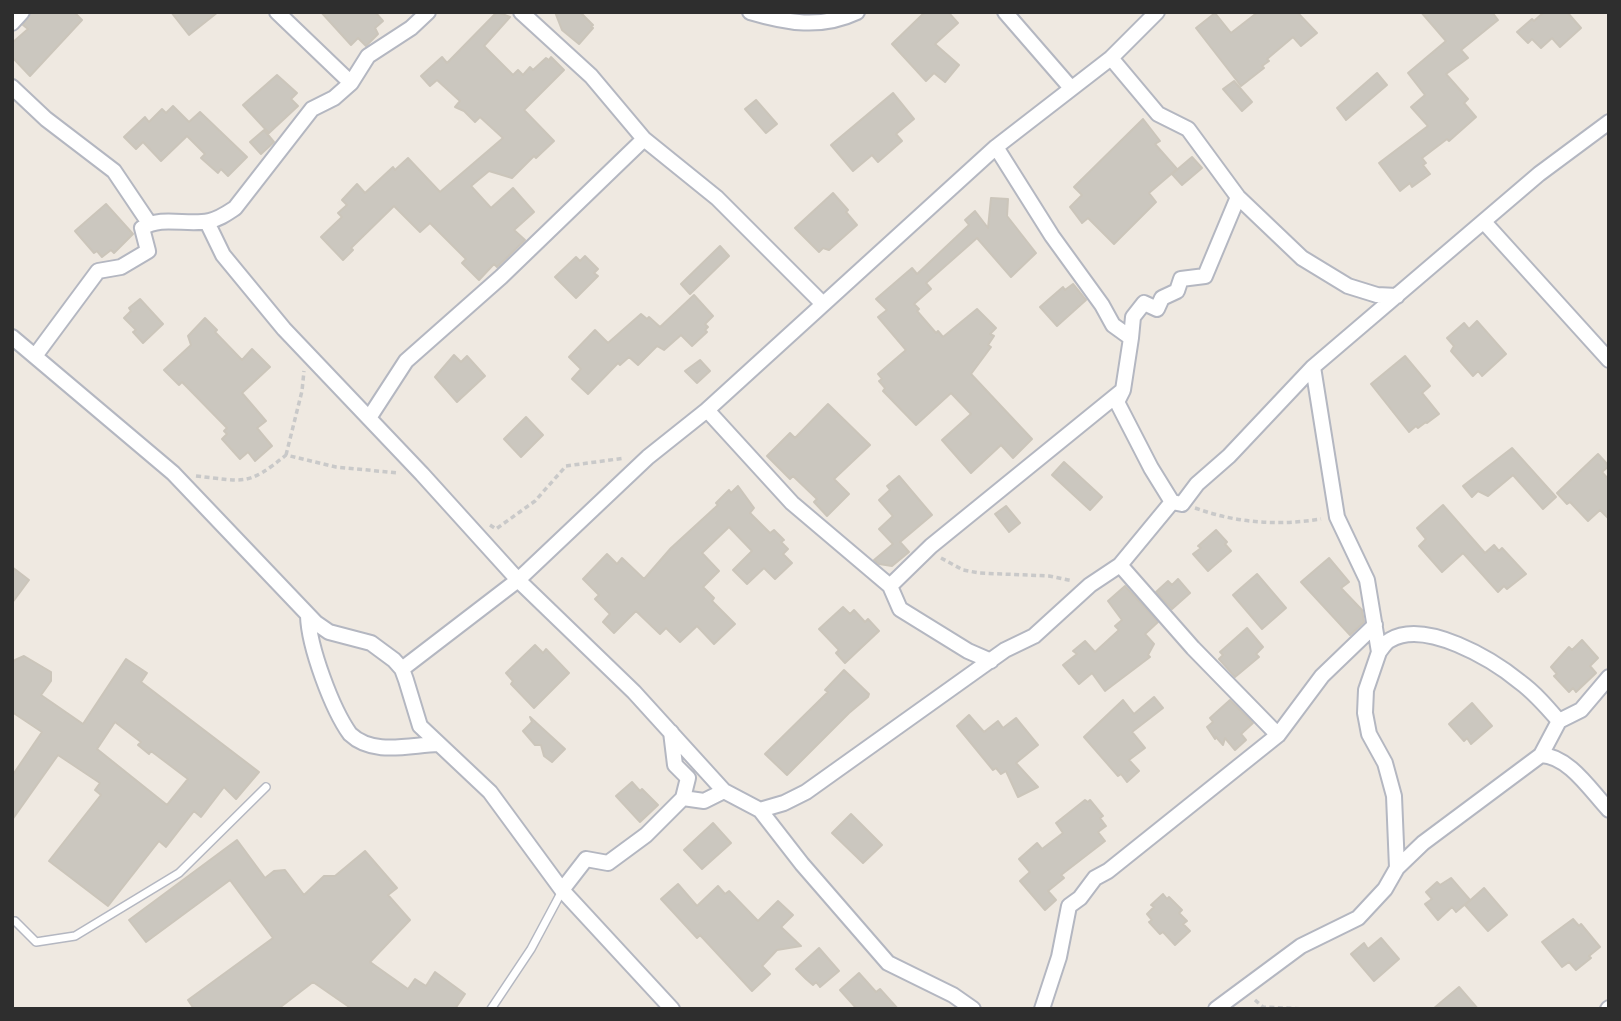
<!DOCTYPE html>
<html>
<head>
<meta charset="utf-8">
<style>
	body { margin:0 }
	#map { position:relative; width:1621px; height:1021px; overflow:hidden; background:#efe9e1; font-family:"Open Sans",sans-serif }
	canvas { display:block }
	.frame { position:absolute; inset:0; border:14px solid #2e2e2e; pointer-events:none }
</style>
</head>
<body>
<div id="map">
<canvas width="1621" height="1021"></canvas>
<div class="frame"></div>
</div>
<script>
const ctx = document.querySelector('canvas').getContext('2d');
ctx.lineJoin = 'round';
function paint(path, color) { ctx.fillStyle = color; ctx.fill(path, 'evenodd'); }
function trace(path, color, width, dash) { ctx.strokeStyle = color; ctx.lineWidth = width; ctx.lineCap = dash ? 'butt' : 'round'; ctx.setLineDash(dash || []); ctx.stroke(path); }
const building = new Path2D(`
	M31,12H74L82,20L30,76L12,57V43L28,29L23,25Z
	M171,12H218L189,35Z
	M321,12H375L383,21L375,28L378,34L366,46L358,38L351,45Z
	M497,12L510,17L484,46L513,75L518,70L523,75L530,67L533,70L546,58L549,60L551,57L564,70L524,110L554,141L536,158L534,156L512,178L489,171L471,186L491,208L513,188L534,212L514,230L525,240L497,267L494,264L479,280L462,263L466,259L430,223L420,232L394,206L351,248L353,250L343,260L321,237L342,217L338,213L347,205L342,200L357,184L365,193L393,167L395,170L408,158L440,192L503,138L480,117L475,122L464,111L455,107L460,101L437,80L430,86L421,76L442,57L447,63Z
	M555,12H580L593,25L591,27L593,28L579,44L562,30Z
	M925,12H948L958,23L935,44L959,65L945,82L934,73L926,81L892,44Z
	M1258,12H1297L1317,33L1301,46L1293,37L1267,59L1269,61L1262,66L1264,68L1241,86L1196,28L1215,13L1231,33Z
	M1421,12H1492L1498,20L1461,50L1468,58L1446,74L1468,99L1464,103L1476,117L1449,141L1447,139L1422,158L1426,163L1423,165L1430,174L1412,187L1410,183L1400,191L1379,163L1428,126L1411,107L1425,95L1408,73L1446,41Z
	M1544,12H1567L1581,28L1560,47L1552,38L1541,48L1532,39L1528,43L1517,32L1532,19L1534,21Z
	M1377,73L1387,85L1346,120L1337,108Z
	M277,75L297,93L291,99L298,106L269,133L243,105Z
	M1234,81L1252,102L1242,111L1223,89Z
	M893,93L914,119L896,134L902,141L878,162L872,155L853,171L831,145Z
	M756,100L777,124L766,133L745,109Z
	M173,106L189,122L200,112L247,157L228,176L221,169L218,173L201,158L205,154L187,136L161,161L143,142L136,149L124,137L145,117L149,122L162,109L166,113Z
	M1143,119L1160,141L1155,144L1177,169L1149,193L1156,202L1114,244L1088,218L1082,223L1070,207L1082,195L1074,187Z
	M264,130L274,142L261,154L250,142Z
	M1192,157L1202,168L1182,185L1172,174Z
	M833,193L848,210L846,212L857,225L829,250L823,248L819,252L795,228Z
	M991,198L1008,199L1007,216L1036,253L1011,277L977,238L926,283L931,289L914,304L919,309L917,311L936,333L938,331L943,337L977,309L996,328L990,334L994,336L988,345L991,347L971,374L1032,439L1013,458L1001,445L971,473L942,440L971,414L951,393L916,425L883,391L885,388L879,381L882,379L878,374L906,350L878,317L887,310L876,299L912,268L917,274L969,225L965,220L975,211L988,228Z
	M106,204L133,234L114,253L111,250L102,257L97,251L94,253L75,231Z
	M720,246L729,256L690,294L681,284Z
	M585,256L598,269L594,273L598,276L576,298L555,277L576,257L580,261Z
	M1073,284L1086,300L1057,326L1040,307L1063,287L1065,290Z
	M694,295L713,316L705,324L708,327L705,330L707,332L692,346L681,335L664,350L657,346L638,365L629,357L620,365L618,363L588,394L572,379L581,369L569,357L595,330L608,343L641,314L647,319L649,317L660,327Z
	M140,299L163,324L143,343L133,332L136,330L124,318L131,311L129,308Z
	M205,318L217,330L215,332L242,360L252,349L270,367L242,393L266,421L257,428L272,446L255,461L248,452L240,459L222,439L227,434L224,431L227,428L182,382L179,385L164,370L191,345L188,336Z
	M1477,321L1506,354L1482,376L1478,371L1473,376L1451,351L1454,346L1447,338L1464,323L1469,329Z
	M454,355L461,362L467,356L485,376L457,402L435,377Z
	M1405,356L1430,386L1422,393L1439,414L1427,423L1426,422L1418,428L1416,426L1409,432L1371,384Z
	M700,360L710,371L697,383L685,371Z
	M828,404L870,445L834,479L849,494L827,516L814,502L817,499L793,476L790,479L767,456L790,433L795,438Z
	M526,417L543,435L521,457L504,439Z
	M1512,448L1556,497L1543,509L1513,475L1488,496L1478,491L1472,497L1463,486Z
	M1598,454L1609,466L1602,472L1609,480V519L1600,510L1588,521L1570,502L1567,504L1557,493Z
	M1064,462L1102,497L1090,510L1052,475Z
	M899,476L932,515L900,542L909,552L892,566L879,564L874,560L893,544L879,529L893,516L879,500L890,490L887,486Z
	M738,486L754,508L750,513L770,533L774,530L784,540L781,542L788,549L783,554L792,563L775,579L764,568L747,584L733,570L752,551L729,527L702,553L719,571L703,587L714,598L712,601L735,624L714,644L697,626L680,642L666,628L660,634L636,611L614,633L603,622L610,614L595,599L599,595L583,579L607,554L617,564L622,558L644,579L671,548L718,505L716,503L729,490L731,493Z
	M1443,505L1485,553L1494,545L1499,551L1502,548L1526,574L1507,589L1504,586L1498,592L1463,553L1442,572L1419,546L1426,539L1417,528Z
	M1006,506L1020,523L1009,532L995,514Z
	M1216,530L1227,542L1225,544L1231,551L1208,571L1193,554L1201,548L1198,546Z
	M1329,558L1349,582L1341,588L1362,610L1364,622L1350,635L1301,582Z
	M12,567L29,580L12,603Z
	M1257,574L1286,608L1262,629L1233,595Z
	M1178,579L1190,593L1172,609L1156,592L1168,581L1172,585Z
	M1125,586L1158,622L1145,634L1154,644L1148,655L1150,657L1105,691L1092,673L1079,684L1063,665L1077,654L1073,651L1085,641L1095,652L1119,630L1115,626L1122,620L1108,601Z
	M843,607L850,614L854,610L865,622L868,619L879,631L845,663L836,653L839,650L819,629Z
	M1247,628L1263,647L1256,654L1259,657L1235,677L1219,659L1223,655L1220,652Z
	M1582,640L1598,658L1590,666L1596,673L1576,692L1573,688L1569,692L1554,676L1557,674L1551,667L1569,647L1572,650Z
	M535,645L543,653L546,649L569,673L534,708L511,684L513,681L506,673Z
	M24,656L51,672V681L41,695L83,724L126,659L147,673L141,682L259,772L236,799L224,787L201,817L194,811L166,847L159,841L108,906L49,861L101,795L95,790L100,783L58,755L12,820V776L42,732L12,712V664L15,660ZM115,722L141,742L138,745L149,754L151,751L188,779L167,805L97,749Z
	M844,670L869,694L868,697L849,713L787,775L765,754L828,692L825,690Z
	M1154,697L1163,708L1132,732L1145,748L1129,760L1139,771L1127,782L1121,774L1118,776L1084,737L1123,700L1134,714Z
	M1230,700L1253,723L1241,734L1246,740L1235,750L1225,738L1223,745L1216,737L1215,739L1207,727L1213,722L1210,718Z
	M1472,703L1492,726L1471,744L1467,738L1464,741L1449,724Z
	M969,715L984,732L998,721L1003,728L1016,718L1038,745L1016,763L1038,787L1018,797L1006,771L1001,774L996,768L993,770L957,726Z
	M530,717L565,749L552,762L544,756L541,745H535L523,731L532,722Z
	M632,782L640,791L642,789L658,805L640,822L616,796Z
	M1085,800L1088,802L1090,800L1103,816L1100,818L1106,826L1098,832L1105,841L1061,875L1064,878L1048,891L1056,900L1045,910L1020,881L1030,872L1019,859L1037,843L1042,849L1063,833L1056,823Z
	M851,814L882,845L863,863L832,833Z
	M713,823L731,843L702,869L684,850Z
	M237,840L265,878L274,871L285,870L304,895L324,876H335L365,851L397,888L388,895L410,920L370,962L408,989L415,979L426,986L435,972L465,994L455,1009H352L313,982L278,1009H194L188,1000L273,938L230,880L146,942L129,920Z
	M1451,878L1470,900L1456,912L1452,907L1438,920L1425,904L1432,899L1426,892L1437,882L1440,885Z
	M678,884L697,906L718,886L725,894L729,891L758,921L778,901L793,915L781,927L801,946L777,950L762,966L770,974L752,991L700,935L697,938L661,899Z
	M1484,888L1507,915L1488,931L1465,905Z
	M1163,894L1167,899L1169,897L1182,910L1179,913L1187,921L1183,924L1190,931L1175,945L1163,932L1160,934L1149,922L1152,920L1147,914L1154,907L1151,905Z
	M1573,919L1579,926L1581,924L1600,947L1589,956L1591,958L1576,970L1569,962L1562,967L1542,942Z
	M1381,938L1399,959L1374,981L1351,954L1364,943L1368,949Z
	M819,948L839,971L820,987L816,982L813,985L806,979L796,969Z
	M859,973L876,992L880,989L898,1009H857L840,990Z
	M1459,987L1478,1009H1433Z`);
paint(building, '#cbc7bf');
trace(building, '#cbc5ba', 2);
const lane = new Path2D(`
	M12,921H15L36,942L75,936L179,873L266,787
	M491,1009L531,949L562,891`);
const street = new Path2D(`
	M277,12L351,83
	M521,12L591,76L644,139L717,198L823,304
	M750,12C787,23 821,29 857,12
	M1005,12L1071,88
	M12,23L22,12
	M1111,58L1158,114L1188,129L1238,197L1302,258L1348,286L1377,295L1397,296
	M12,87L46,119L114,171L149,223
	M207,222L223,255L284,329L422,474L518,580L634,692L724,791
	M1484,222L1609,360
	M12,337L173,473L316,623L329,632L371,643L394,660L402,669L406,680L420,726L490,792L562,890L672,1009
	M1131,338L1133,317L1144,303L1157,309L1162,298L1177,291L1181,279L1205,276L1238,197
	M35,356L98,271L121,267L148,251L142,228C162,215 187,226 209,221C219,219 226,214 235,208L312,109L334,98L351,83L368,56L411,28L428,12
	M1313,367L1337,517L1367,580L1379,652L1366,690L1365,713L1369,734L1385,763L1394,796L1397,868
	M1123,390L1117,402L1151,468L1172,502
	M707,410L792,503L890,586L900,609L968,651L991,661
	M369,418L406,361L501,277L644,139
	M1120,565L1193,648L1278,735
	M890,586L931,546L1123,390L1131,338L1113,325L1102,305L1052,236L996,147
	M308,616C309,647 332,709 350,734C373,756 409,745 438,744
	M1379,652C1382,648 1386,642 1390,640C1425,619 1492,659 1520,682C1535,693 1547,707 1559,721
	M402,669L518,580L648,457L707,410L996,147L1111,58L1157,12
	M671,732L675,765L688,778L683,798
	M1541,755L1559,721L1581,710L1609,677
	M760,810L802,864L888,963L953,995L973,1009
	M562,890L586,859L608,863L646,835L683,798L704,801L724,791L760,810L784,803L806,792L1005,650L1034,636L1090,585L1120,565L1172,502L1182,504L1197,484L1229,456L1313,367L1539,174L1609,122
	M1042,1009L1059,957L1069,906L1080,898L1095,878L1108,871L1278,735L1322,676L1375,625
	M1216,1009L1301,946L1358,918L1385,889L1397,868L1423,843L1541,755C1569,756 1591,791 1609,810
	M1608,1009L1609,1008`);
trace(lane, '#b4b7c1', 10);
trace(street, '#b4b7c1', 18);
trace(new Path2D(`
	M286,455L302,391L304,371
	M196,476C244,481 247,487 286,455L336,467L398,473
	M1195,508C1237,523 1277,526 1321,519
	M490,525L496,529L535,501L566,466L625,458
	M941,558L963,570L979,573L1049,576L1073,581
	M1255,1000L1263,1007L1308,1009`), '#c9c9c9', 3.5, [5, 3.5]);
trace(lane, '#fff', 7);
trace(street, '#fff', 14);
</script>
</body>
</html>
